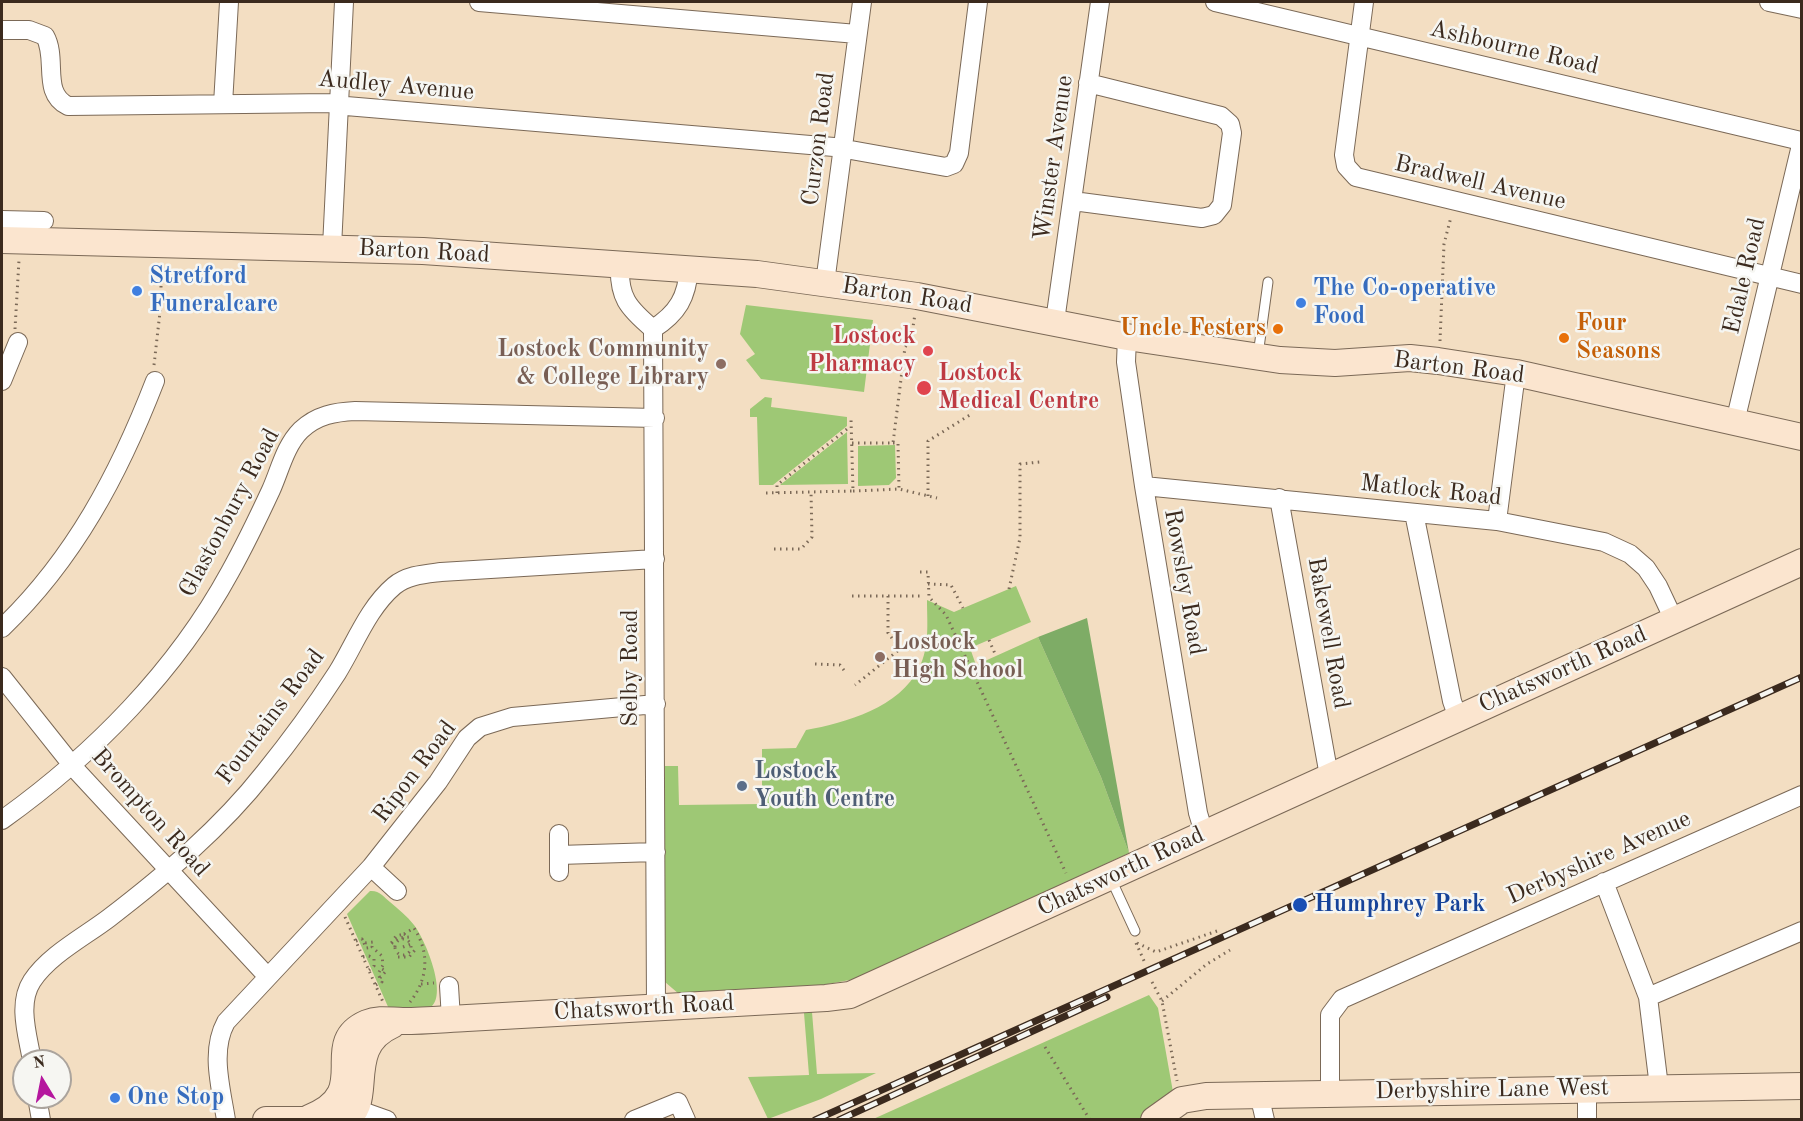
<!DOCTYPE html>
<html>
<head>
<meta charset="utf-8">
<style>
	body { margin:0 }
	#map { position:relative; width:1803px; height:1121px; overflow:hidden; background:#f3dec2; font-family:"Old Standard TT",serif }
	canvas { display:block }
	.frame { position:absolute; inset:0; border:3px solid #3b2a1e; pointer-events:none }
	.north { position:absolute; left:12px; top:1049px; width:60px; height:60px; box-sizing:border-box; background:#f6f6f2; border:2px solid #aba49d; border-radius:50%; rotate:350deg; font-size:16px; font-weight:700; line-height:24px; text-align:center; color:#3b2a1e }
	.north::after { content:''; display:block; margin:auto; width:21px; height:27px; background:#b5179e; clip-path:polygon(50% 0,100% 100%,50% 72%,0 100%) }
</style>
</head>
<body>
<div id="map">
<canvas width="1803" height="1121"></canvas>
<div class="frame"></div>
<div class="north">N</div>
</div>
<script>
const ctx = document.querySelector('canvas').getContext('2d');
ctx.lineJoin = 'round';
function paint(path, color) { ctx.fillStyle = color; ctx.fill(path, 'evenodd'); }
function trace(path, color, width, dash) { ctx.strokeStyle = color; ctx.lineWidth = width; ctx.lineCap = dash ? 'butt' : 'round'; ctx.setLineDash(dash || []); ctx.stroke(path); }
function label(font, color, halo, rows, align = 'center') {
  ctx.font = font + ' "Old Standard TT",serif'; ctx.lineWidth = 5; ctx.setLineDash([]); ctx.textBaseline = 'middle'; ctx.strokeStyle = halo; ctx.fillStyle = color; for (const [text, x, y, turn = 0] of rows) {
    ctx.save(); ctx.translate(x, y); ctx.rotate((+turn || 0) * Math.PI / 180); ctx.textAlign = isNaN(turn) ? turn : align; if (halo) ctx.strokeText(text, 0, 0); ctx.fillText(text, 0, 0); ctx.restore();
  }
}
paint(new Path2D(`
	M746,305L873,320L864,392L761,379L746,360L755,354L740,334Z
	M765,397L772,398L771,407L847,417V426L773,485H759L757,417H750V409Z
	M847,432L848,484L780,485Z
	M895,445L896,478L889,485L858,486V446Z
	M1016,586L1031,622L970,648L976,665L1038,637L1101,777L1129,853L860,978L823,985L679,994L665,982V766H678L679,805L762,804V749L796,748L806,730C846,723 900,707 919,668C930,647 927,622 927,600L954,612Z
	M370,891C379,890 384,897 390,902C398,909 407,916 414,925C425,939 448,994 431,1007L389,1009L347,914Z
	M1149,995L1158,1008L1173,1092L1141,1119L871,1120Z
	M812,1012L817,1074L876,1073L821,1099L768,1119L748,1077L809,1075L804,1013Z`), '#9ec875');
paint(new Path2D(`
	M1087,618L1129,853L1101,777L1038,637Z`), '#7eac66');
const lane = new Path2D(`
	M1258,355L1268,282
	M1111,879L1135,931`);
const street = new Path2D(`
	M479,2L857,34
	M1215,2L1801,141
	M1364,2L1344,155L1346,166L1356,177L1802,284
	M1769,2L1802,9
	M2,30H29L45,36C58,59 41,93 68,106L331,103L346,106L834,147L946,167L954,164L959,153L978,2
	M223,104L229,2
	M1073,201L1202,218L1214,215L1222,205L1232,133L1230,124L1221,116L1088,83
	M2,220L44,221
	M332,247L344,2
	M620,263C618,297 628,308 653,329C678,313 687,297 689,268
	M825,283L862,2
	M1055,321L1100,2
	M653,329L656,1007
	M1127,337L1126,362L1144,486L1198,813L1204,833
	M2,381L18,342
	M1735,422L1802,141
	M1144,486L1497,521L1604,542L1630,554L1646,568L1658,586L1674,620
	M1279,498L1329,776
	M1414,513L1452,701L1458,718
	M1497,521L1516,373
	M2,628C74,559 119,474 155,381
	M2,677L76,770L268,977
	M2,820C93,755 176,671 230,572C245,545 258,518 271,490C280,470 285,446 301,430C317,415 335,412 355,411L655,418
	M559,855L656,852
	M371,867L397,891
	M559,872V834
	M1604,882L1648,997L1659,1087
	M449,986L451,1019
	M1648,997L1802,931
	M32,1061C28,1036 17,1004 32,981C49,955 84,937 109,918C165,875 221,828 265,772C291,740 315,707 337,673C355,644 368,608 394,586C407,575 425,574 441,572L655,559
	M1587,1088V1120
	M1330,1092V1015L1342,999L1802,795
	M1259,1094L1265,1120
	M37,1097L41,1120
	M356,1109L387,1120
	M226,1120C221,1088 210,1051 226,1022L371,867L438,782L467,738L480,727L512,717L656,704
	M634,1120L678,1102L686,1120`);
const secondary = new Path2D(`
	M2,240L423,251L757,274L917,296L1127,337L1280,360L1335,363L1410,358L1438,361L1516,373L1802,437
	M309,1118C376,1092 318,1044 367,1023C379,1018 391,1021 403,1021C425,1021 446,1019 467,1018C587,1011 707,1005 826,998L850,995L1802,562
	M266,1120H316
	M342,1120C378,1107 340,1048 392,1025
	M1154,1120L1182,1100L1206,1096L1802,1086`);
trace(lane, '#7b6957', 11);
trace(street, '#7b6957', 20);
trace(secondary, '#7b6957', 28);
trace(new Path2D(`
	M15,329L19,260
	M1440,341L1444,244L1451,217
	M154,365L161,303V264
	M852,443H893L905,347L911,340L915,314
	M893,443H898L899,489
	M853,491L899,489L937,498
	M766,493L853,491L851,419
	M777,493V485L847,429H851
	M928,496V441L973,413
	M774,549H801L812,537L811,492
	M920,572H928L929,597L946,615L1066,873
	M928,584L951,585L963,608
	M1009,589L1020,538V464L1040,462
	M852,596H888V633L900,649L855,685
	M888,596H921
	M989,640L996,656
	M815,664L840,665L846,673
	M345,917L383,1002
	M404,934L414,928C430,953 428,979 410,1002
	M404,934L409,937L398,938L390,945L396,936Z
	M395 947a8 8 0 1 1 16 0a8 8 0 1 1-16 0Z
	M356,941L362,939L364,943L373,942L372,947L382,956L383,965L378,974L382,982L376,985
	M364,943L366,948L372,947
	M1136,943L1145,963
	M1137,943L1156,952L1220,930
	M403,947L411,944
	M363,957L369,956L374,959V966L369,970
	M398,957H409L415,950
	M380,978L386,971L382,969
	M1152,982L1162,1001L1177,1081
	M421,984L434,983
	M1162,1001L1207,964L1230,950
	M1045,1047L1090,1120`), '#7b6957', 3, [1.5, 4.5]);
trace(lane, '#fff', 9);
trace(street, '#fff', 18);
trace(secondary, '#fbe5cf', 26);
const rail = new Path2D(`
	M815,1120L1802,677
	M839,1120L1107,997`);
trace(rail, '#3b2a1e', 7);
trace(rail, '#f6f6f2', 4.5, [14]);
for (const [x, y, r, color] of [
	[137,291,6,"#3f7fe0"],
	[1301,303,6,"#3f7fe0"],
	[1278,329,6,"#e8710a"],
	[1564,338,6,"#e8710a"],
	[928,351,6,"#e0444e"],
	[721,364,6,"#8d6e63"],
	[924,388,8,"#e0444e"],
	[880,657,6,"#8d6e63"],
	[742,786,6,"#5c6f8a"],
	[1300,905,8,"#1a4fb4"],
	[115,1098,6,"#3f7fe0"]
]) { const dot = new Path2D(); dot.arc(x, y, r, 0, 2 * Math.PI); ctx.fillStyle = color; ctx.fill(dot); trace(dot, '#f6f6f2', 2); }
label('24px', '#3b2a1e', '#f6f6f2', [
	["Ashbourne Road",1514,48,13],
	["Audley Avenue",396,86,5],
	["Curzon Road",819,139,-83],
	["Winster Avenue",1054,158,-82],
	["Bradwell Avenue",1480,183,13],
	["Barton Road",424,252,3],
	["Edale Road",1745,276,-77],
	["Barton Road",907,296,9],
	["Barton Road",1459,368,7],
	["Matlock Road",1431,491,6],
	["Glastonbury Road",230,513,-62],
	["Rowsley Road",1184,582,80],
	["Bakewell Road",1328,633,80],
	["Selby Road",631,668,-90],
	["Chatsworth Road",1563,670,-24],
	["Fountains Road",271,717,-53],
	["Ripon Road",415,772,-53],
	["Brompton Road",150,813,48],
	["Derbyshire Avenue",1599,858,-24],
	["Chatsworth Road",1121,872,-25],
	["Chatsworth Road",644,1008,-3],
	["Derbyshire Lane West",1492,1090,-1]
]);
label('bold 24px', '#366cbe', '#f6f6f2', [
	["Stretford",149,277],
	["Funeralcare",149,305],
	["The Co-operative",1313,289],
	["Food",1313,317],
	["One Stop",127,1098]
], 'left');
label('bold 24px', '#c56008', '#f6f6f2', [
	["Four",1576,324],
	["Seasons",1576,352],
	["Uncle Festers",1266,329,"right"]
], 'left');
label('bold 24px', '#be3a42', '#f6f6f2', [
	["Lostock",916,337],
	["Pharmacy",916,365],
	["Lostock",938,374,"left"],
	["Medical Centre",938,402,"left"]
], 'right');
label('bold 24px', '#785e54', '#f6f6f2', [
	["Lostock Community",709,350],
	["& College Library",709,378],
	["Lostock",892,643,"left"],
	["High School",892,671,"left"]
], 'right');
label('bold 24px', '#4e5e75', '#f6f6f2', [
	["Lostock",754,772],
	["Youth Centre",754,800]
], 'left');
label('bold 24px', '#164399', '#f6f6f2', [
	["Humphrey Park",1314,905]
], 'left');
</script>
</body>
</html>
